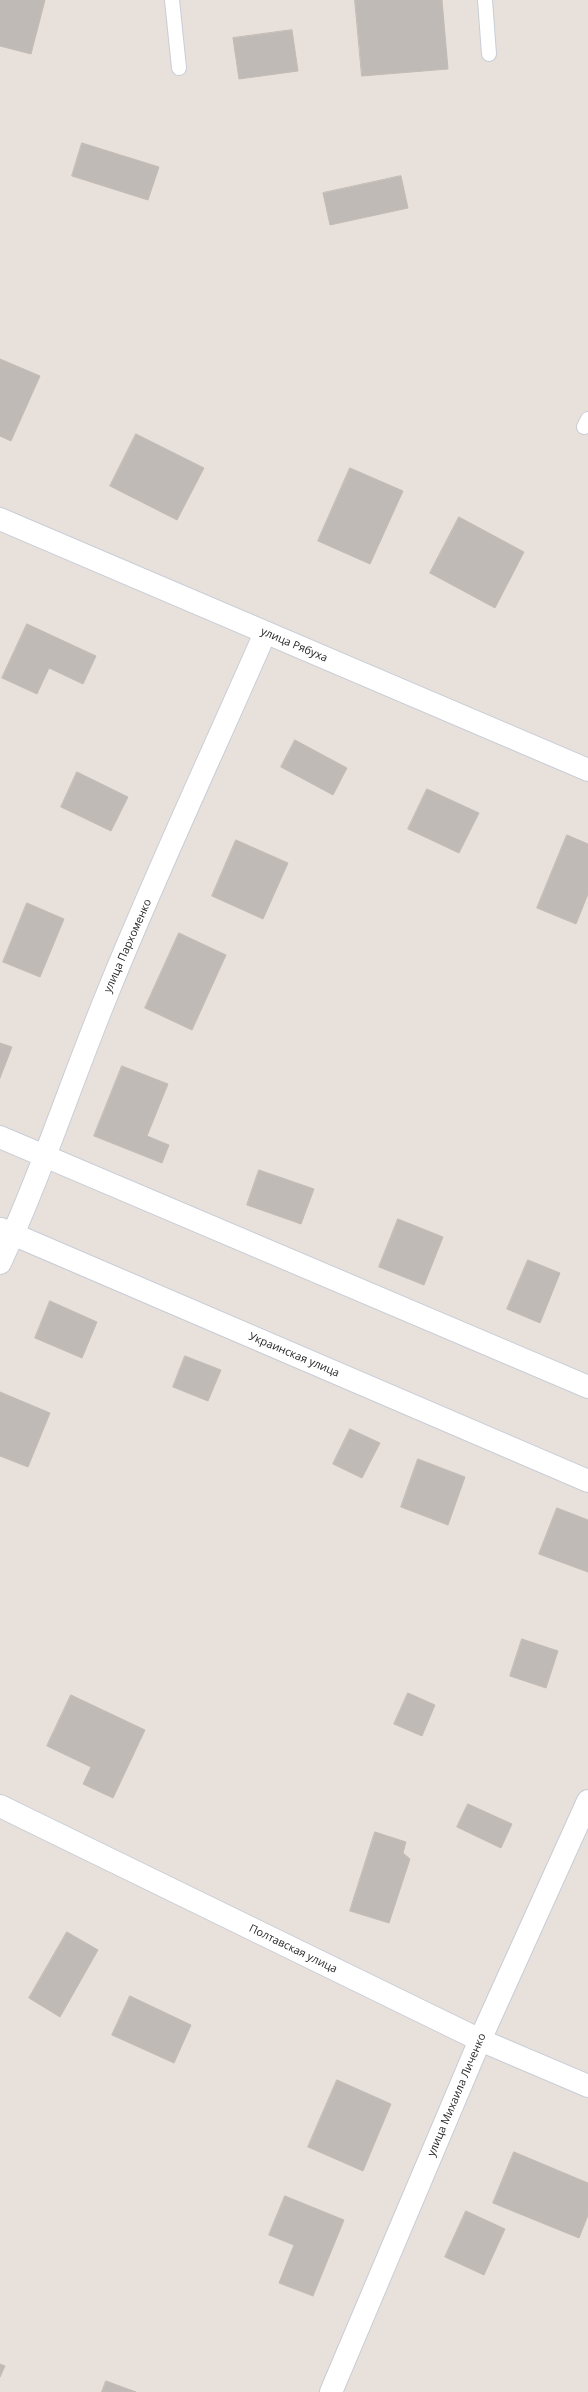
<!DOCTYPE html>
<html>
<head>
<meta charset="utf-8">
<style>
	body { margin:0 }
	canvas { display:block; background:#e8e0da }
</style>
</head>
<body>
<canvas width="588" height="2392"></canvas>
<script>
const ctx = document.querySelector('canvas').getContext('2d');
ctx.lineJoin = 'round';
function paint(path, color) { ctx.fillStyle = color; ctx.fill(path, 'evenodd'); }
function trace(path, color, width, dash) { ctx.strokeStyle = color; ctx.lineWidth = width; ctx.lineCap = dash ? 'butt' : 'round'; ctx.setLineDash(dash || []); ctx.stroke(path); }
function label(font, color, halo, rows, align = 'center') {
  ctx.font = font + ' "Open Sans",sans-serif'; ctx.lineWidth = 3; ctx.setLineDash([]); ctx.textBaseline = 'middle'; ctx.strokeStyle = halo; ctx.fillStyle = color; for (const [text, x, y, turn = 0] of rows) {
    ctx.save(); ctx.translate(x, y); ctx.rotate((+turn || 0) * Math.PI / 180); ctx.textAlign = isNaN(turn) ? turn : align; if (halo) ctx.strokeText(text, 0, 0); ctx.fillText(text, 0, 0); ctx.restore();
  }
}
const building = new Path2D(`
	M0,0H45L31,54L0,46Z
	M355,0H442L448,69L362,76Z
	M292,30L298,71L239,79L233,38Z
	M82,143L159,167L148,200L72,176Z
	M401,176L408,208L330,225L323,193Z
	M0,359L40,376L11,441L0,436Z
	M136,434L204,468L177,520L110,486Z
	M350,468L403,491L370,564L318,541Z
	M459,517L524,552L495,608L430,573Z
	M27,624L96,656L83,684L49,668L37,694L2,678Z
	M295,740L347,768L333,795L281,767Z
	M77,772L128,797L111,831L61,807Z
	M427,789L479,813L459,853L408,829Z
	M567,835L588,844V894L576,924L537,908Z
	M236,840L288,863L263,919L212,896Z
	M27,903L64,919L40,977L3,962Z
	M179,933L226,955L192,1030L145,1008Z
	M0,1043L12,1047L0,1078Z
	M122,1066L168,1084L147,1136L169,1145L162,1163L94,1136Z
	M259,1170L314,1189L301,1224L247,1205Z
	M398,1219L443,1237L424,1285L379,1267Z
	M528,1260L560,1273L540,1323L507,1309Z
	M50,1301L97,1322L82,1358L35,1338Z
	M185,1356L221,1370L208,1401L173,1387Z
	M0,1392L50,1413L28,1467L0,1456Z
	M350,1429L380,1443L362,1478L333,1464Z
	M418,1459L465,1477L448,1525L401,1507Z
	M557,1508L588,1520V1572L539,1554Z
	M522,1639L558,1651L546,1688L510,1676Z
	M408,1693L435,1705L422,1736L394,1724Z
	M71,1695L145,1730L113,1798L83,1784L91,1767L47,1746Z
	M468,1804L512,1824L501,1848L457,1827Z
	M375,1832L406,1842L403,1853L410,1859L389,1923L350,1911Z
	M67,1932L98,1950L60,2017L29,1998Z
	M130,1996L191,2025L174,2063L112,2035Z
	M337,2080L391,2104L363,2171L308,2147Z
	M514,2152L588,2183V2215L579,2238L493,2203Z
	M285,2196L344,2220L313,2296L279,2283L294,2245L269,2235Z
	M466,2211L505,2229L484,2275L445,2257Z
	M0,2364L5,2366L0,2377Z
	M106,2381L136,2392H102Z`);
paint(building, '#c0bab7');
trace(building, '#c3bbb4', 1);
const lane = new Path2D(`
	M172,0L179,68
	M485,0L489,54
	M584,427L588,419`);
const street = new Path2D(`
	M0,1137L588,1387
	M1,1229L588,1481
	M0,1263C41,1175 71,1082 108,992C157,871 213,752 265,633
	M0,1806L480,2040L588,2086`);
const secondary = new Path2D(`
	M0,519L588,770
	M331,2392L480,2040L588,1801`);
trace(lane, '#c8cdd7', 16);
trace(street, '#c8cdd7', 24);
trace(secondary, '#c8cdd7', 24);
trace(lane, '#fff', 14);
trace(street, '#fff', 22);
trace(secondary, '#fff', 22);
label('11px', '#272727', '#fff', [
	["улица Рябуха",294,645,23],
	["улица Пархоменко",128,946,-66],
	["Украинская улица",294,1355,23],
	["Полтавская улица",293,1949,26],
	["улица Михаила Личенко",457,2095,-67]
]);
</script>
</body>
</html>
